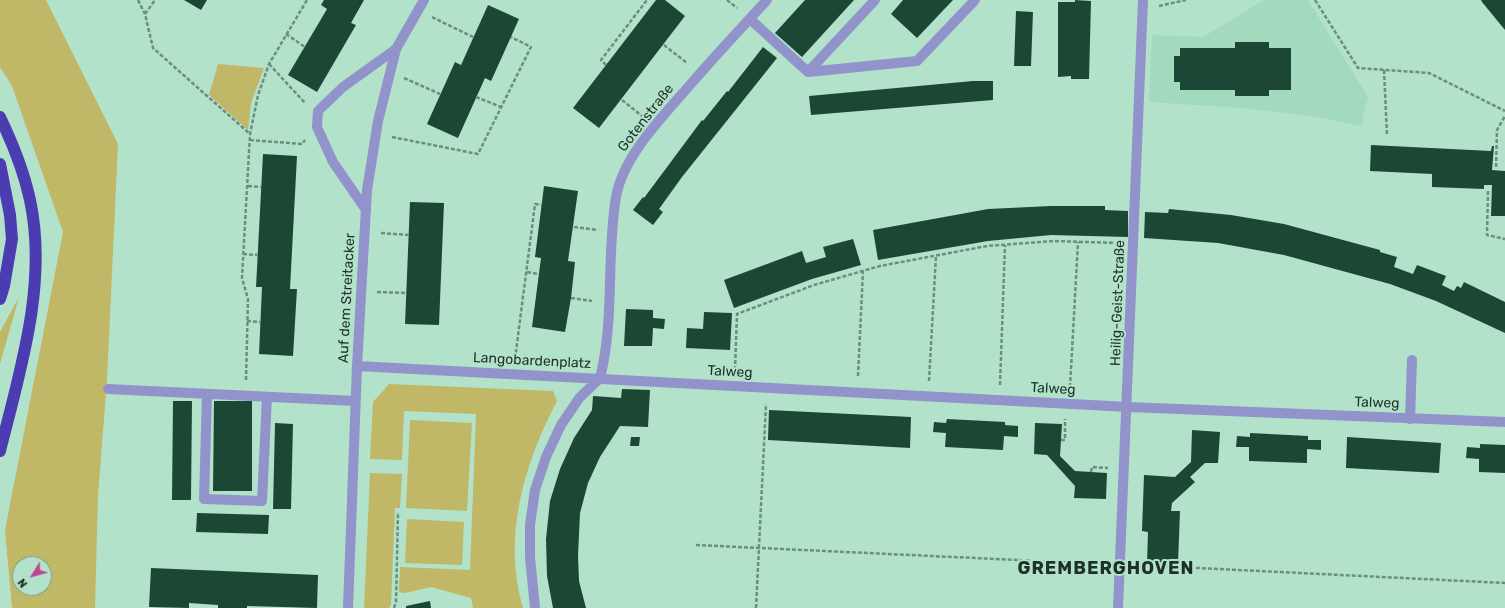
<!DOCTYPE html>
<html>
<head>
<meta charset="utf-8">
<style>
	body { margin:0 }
	#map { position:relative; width:1505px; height:608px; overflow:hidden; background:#b3e2ca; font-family:Rubik,sans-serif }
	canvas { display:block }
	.north { position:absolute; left:12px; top:556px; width:40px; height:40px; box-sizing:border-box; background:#b3e2ca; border:1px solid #779b89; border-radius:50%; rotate:233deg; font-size:11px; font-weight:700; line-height:16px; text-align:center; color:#1e3128 }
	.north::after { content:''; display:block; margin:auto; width:14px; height:18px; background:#be4497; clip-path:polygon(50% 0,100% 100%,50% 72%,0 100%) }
</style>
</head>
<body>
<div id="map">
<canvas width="1505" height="608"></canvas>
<div class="north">N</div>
</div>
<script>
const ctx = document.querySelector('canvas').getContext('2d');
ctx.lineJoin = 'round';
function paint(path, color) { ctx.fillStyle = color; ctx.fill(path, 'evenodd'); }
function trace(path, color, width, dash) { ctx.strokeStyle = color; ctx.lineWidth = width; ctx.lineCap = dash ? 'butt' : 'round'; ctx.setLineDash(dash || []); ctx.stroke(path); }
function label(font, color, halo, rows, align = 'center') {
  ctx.font = font + ' Rubik,sans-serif'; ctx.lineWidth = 4; ctx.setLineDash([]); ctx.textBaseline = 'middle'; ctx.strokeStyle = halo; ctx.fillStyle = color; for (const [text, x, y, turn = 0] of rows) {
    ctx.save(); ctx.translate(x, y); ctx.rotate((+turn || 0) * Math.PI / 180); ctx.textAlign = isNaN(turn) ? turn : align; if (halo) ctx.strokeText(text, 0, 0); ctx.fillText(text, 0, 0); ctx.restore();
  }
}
paint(new Path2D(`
	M1264,0H1308L1368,97L1361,126L1312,116L1242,108L1149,102L1152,35L1203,37Z`), '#a3dabe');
paint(new Path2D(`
	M0,0H46L118,144L107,380L98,496L95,608H12L5,530L63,232L12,86L0,67ZM20,564H44V588H20Z
	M218,64L264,68L251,103L248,130L209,95Z
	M19,297L0,364V332Z
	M389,384L553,391L557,401C524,464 502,537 523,608H473L471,598L431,587L405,593L399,592L400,567L470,570L476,414L404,411L402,460L370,459L373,402Z
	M410,420L472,423L467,511L406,508Z
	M370,473L402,474L400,508H395L391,604L389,608H364Z
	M407,519L464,522L462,565L405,563Z`), '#c0b767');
paint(new Path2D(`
	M184,0H207L201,10Z
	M324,0H364L351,23L356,25L317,92L288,75L327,9L321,5Z
	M656,0H665L685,16L599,128L573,108Z
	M805,0H854L802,57L775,33Z
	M903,0H953L917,38L891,14Z
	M1075,0L1091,1L1089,79H1071V76L1058,77V2H1075Z
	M1481,0H1505V30L1482,2Z
	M488,5L519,19L492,79L491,81L485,78L458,138L427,124L455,62L461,65Z
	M1016,11L1033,12L1031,66H1014Z
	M1235,42H1269V48H1291V90H1269V96H1235V90H1180V82H1174V56H1180V48H1235Z
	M763,47L777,58L682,177L659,209L663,212L653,225L633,210L643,197L644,198L702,120L703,121L727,91L728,92Z
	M973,81H993V100L811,115L809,96Z
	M1371,145L1491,151L1492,146H1494L1492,170L1505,171V216H1491L1492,185H1484V189L1432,187V174L1370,171Z
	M263,154L297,156L290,289H297L293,356L259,354L262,287H256Z
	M544,186L578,191L568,261L575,262L571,298L565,332L532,327L541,258L535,257Z
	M410,202L444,203L439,325L405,324Z
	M1051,206H1105V210L1128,211V237L1051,235L988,241L878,260L873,230L988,209Z
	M1169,209L1231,215L1284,224L1380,250V252L1397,257L1394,267L1413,274L1417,265L1446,276L1442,285L1454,291L1457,286L1461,288L1464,282L1505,302V333L1436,301L1390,284L1284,255L1218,243L1144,238L1145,212L1168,213Z
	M853,239L861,265L812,279L734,308L724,280L802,251L806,263L826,257L823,247Z
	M626,309L653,310V318L665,319L664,329L653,328L652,346H624Z
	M704,312L732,313L730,350L686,348L687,328L703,329Z
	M622,389L650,390L648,427L620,426L600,457L588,483L580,513L578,556L579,581L586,608H553L547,576L546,539L550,501L560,469L574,438L592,410L593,396L621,398Z
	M173,401H192L191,500H172Z
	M214,401H252V491H213Z
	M769,410L911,417L910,448L768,440Z
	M947,419L1005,422V425L1018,426V437L1004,436L1003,450L945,447L946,433L933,432L934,422L946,423Z
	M275,423L293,424L291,509H273Z
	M1035,423L1062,424L1060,456L1075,471L1107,473L1106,499L1074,498L1075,486L1047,455L1034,454Z
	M1192,430L1220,432L1218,463H1205L1190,477L1195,482L1172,503L1171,511H1180L1178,564L1147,563L1148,532L1142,531L1144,475L1175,477L1191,462Z
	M1250,433L1308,436V440H1321V450L1307,449V463L1249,461V447H1236L1237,436L1250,437Z
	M631,437H640L639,446H630Z
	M1347,437L1441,443L1439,473L1346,468Z
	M1480,444L1505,445V473L1479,472V459L1466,458L1467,447L1480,448Z
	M197,513L269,515L268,534L196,532Z
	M151,568L318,575L317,608L247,606V608H218V605L189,603V608L149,607Z
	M430,601L431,608H406V606Z`), '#1c4735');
trace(new Path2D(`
	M138,0L145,14L153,48L250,134
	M727,0L737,8
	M1315,0L1358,68L1429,73L1505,111
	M1159,6L1186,0
	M145,14L155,0
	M432,17L473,37
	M286,34L305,47
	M664,45L687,63
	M269,64L305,103
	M606,65L601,60L647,0
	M1384,70L1387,135
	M404,78L440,94
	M476,97L501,107
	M622,100L642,116
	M392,137L478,154L531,47L511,37
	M250,140L302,144L305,140
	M1496,167L1497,130L1505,116
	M248,186L261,187
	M1488,191L1487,235L1505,239
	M574,227L597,230
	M381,233L409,235
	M243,254L258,255
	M527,272L539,274
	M377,292L407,293
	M571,298L592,301
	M247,321L260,322
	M515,359L535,204L542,205
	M735,370L737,314L814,285L880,266L987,246L1054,241L1117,243
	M858,376L863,271
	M246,380L248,299L242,278L250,134L258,95L269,64L307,0
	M929,381L936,256
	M1000,385L1005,245
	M1070,387L1078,242
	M1061,440H1065V419
	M1091,472L1092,467L1108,468
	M696,545L1103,564
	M1136,565L1505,583
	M394,608L396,602L398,512
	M756,608L766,404`), '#6d8e7e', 2.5, [4, 2]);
trace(new Path2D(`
	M750,19L808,72L917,61L975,0
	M808,72L875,0
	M366,210L333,162L317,127L318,111L343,87L396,49
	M108,389L355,401
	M207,394L204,499L262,501L267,397
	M1410,419L1412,360`), '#9193ca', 10);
trace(new Path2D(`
	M357,366L1128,407L1505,422
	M600,378C615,319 606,257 616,197C623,156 663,116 690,85C715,56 741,28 767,0
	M348,608L357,366L367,190L378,121L396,49L424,0
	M535,608L530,557V525L535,490L546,457L561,425L580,397L600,378
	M1118,608L1143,0`), '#9193ca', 10);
trace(new Path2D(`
	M0,117C12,142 24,172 30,200C48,283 20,371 0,451
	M0,164L10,215L12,239L4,286L0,299`), '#4c3cb2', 12);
label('14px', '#1e3128', '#b3e2ca', [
	["Gotenstraße",646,118,-52],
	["Auf dem Streitacker",347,298,-87],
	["Heilig-Geist-Straße",1118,303,-88],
	["Langobardenplatz",532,361,3],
	["Talweg",730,372,3],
	["Talweg",1053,389,3],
	["Talweg",1377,403,2]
]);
ctx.letterSpacing = '1px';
label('bold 18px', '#1e3128', '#b3e2ca', [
	["GREMBERGHOVEN",1106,569]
]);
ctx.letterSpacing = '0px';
</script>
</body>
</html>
